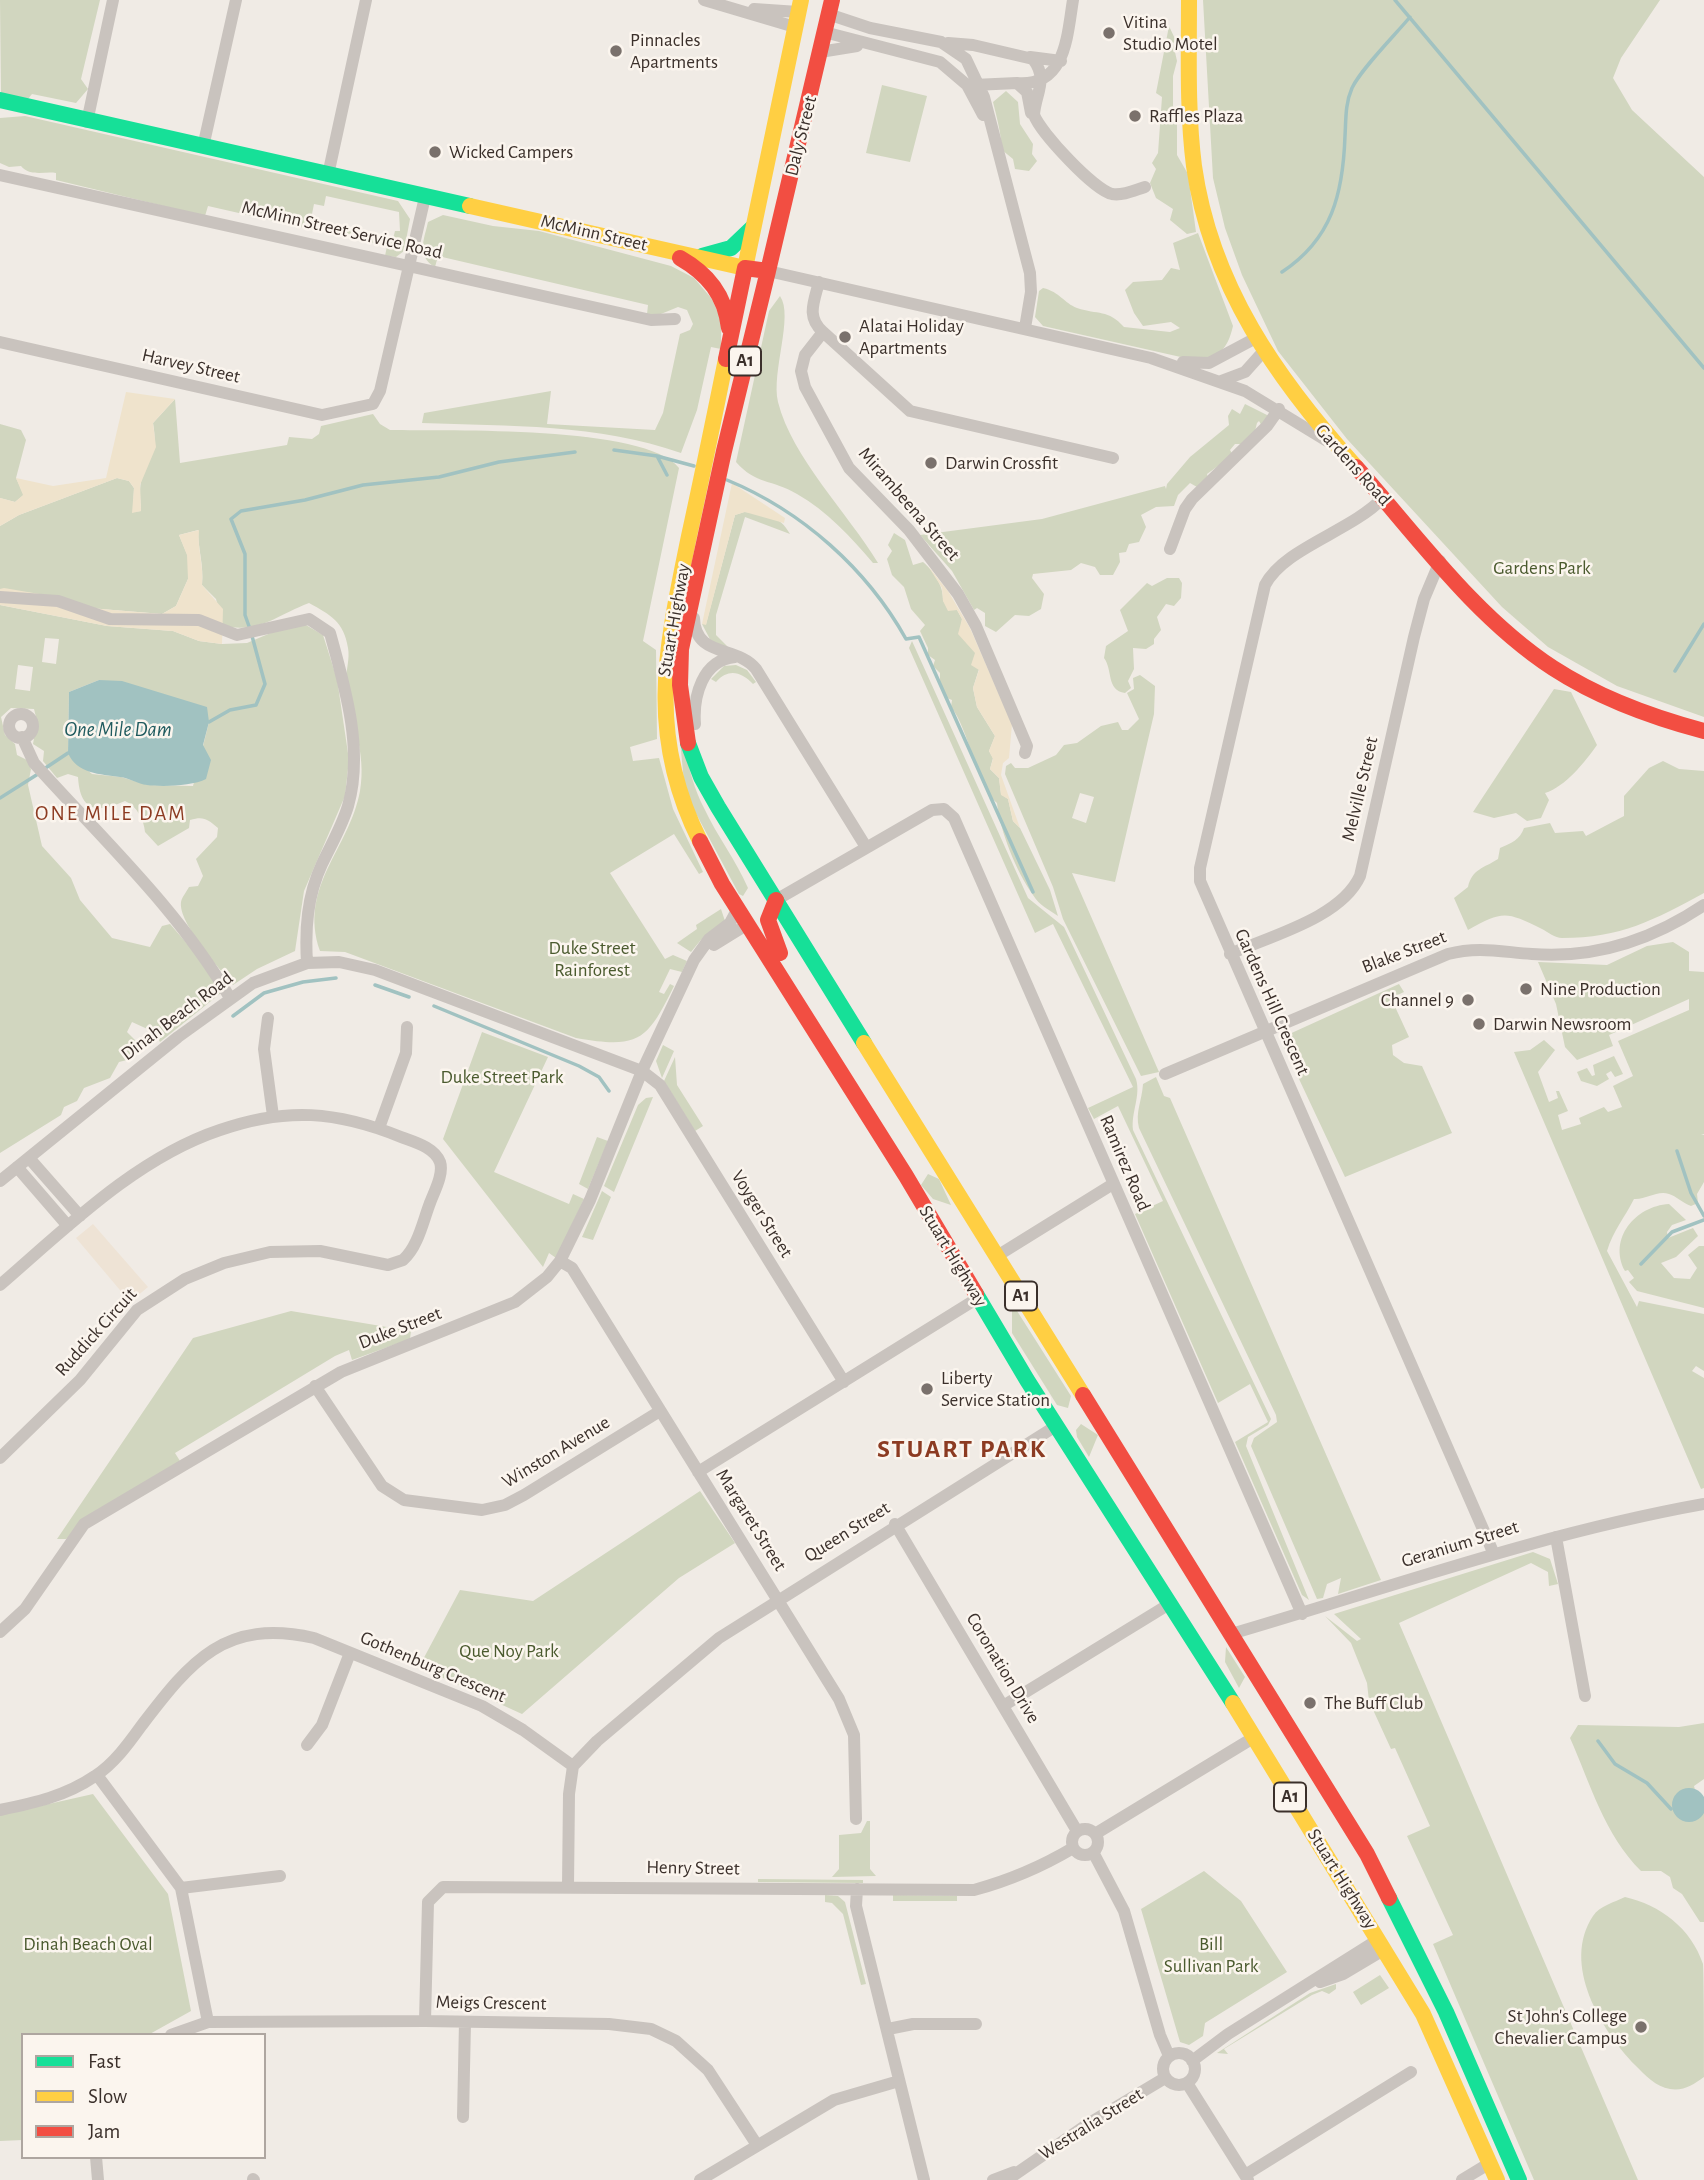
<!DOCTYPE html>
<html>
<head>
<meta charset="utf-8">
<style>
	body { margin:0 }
	#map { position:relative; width:1704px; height:2180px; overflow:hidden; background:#f0ebe5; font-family:"Alegreya Sans",sans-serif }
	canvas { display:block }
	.legend { position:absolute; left:21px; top:2033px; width:245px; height:126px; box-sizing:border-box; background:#fbf5ee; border:2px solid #aea6a0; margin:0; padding:9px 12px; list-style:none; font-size:21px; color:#3b302b }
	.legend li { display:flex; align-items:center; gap:14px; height:35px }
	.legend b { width:35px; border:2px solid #aea6a0 }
</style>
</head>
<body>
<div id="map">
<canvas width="1704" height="2180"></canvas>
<ul class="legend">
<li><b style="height:9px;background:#16e098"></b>Fast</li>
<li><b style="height:9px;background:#ffcf43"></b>Slow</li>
<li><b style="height:9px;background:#f24e42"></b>Jam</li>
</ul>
</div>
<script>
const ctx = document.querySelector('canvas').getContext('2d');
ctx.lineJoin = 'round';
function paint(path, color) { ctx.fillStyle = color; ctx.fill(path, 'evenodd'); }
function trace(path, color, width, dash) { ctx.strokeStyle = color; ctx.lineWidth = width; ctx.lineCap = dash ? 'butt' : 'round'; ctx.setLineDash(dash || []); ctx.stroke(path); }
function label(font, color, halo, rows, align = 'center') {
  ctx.font = font + ' "Alegreya Sans",sans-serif'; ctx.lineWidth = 5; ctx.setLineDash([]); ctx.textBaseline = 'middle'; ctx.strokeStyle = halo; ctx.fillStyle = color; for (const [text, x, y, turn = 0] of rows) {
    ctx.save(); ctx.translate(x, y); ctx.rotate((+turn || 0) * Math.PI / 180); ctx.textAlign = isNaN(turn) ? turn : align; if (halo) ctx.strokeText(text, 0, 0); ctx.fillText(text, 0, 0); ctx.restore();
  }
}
paint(new Path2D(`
	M0,0H100L81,79L88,89L76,103L32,94L28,99L1,93Z
	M1203,0H1660L1621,58L1613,78L1632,110L1704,177V717L1617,686L1548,647L1502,607L1347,439L1278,351L1242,275L1225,228L1213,178Z
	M1169,26L1176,41L1173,43L1177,61L1173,76V106L1177,113V155L1188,174L1196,232L1187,234L1170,220L1173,209L1156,198L1150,183L1156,169L1152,163L1158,153L1162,97L1156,93Z
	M882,85L927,96L910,162L866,153Z
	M1006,91L1018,102L1020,124L1033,144L1032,154L1037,161L1029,171L1015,169L1013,159L1002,150C1001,133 997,118 993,102Z
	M25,116L398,201L410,219L404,251L396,257L385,256L387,246L339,235L340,228L393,239L395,231H400L399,212L326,196L324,206L314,204L309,229L208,206L205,216L56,180V173C45,171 30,177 21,166L9,167L0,163V118Z
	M443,215L493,226L539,231L671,266L694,278L712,299L721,320V349L711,347L697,410L681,453C599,424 508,426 422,423L424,413L551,391L547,424L655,430L663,413L680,334L690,330L693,324L687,310L678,307L656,316L647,314L648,305L438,256L435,267C416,256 424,240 428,222Z
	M1198,233L1233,326C1227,351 1219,357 1194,360L1043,326L1035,317L1039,291L1043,288C1060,292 1064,303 1077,308C1098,315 1108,309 1124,327L1170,332L1180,328L1171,322L1143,326L1134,313L1125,290L1133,282L1162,280L1171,268L1180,270L1173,243Z
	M780,296C794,316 771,372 778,402C792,458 848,513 878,563H873C851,537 827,511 797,494C772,479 756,485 736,462L769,311Z
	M175,399L180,463L287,445L289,437L312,439L319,434L321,426L373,414L380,424L390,430C447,431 646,425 679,468L643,641L656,650L657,739L630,747L633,761L659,758L673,809L703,872L699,874L674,834L610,873L665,959L673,955L687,961L682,972L670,969L659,992L664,994L670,984L674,986C647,1041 639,1049 576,1038L345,952L320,951C298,886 349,850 360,791C367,752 350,718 346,680C346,670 350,659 348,648C344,622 331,615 309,603C275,616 261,633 223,626L216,599L202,585C204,565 198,549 198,530L179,535L189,559L188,579L176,606L162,614L89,608L63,598L0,589V526L19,515L117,478L129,481L134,488L133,512L141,511C141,502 139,491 141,482C146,456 159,456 153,423Z
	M1245,404L1269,416L1263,428L1259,421L1257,423L1255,431L1243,444H1235L1230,450L1233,455L1207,474L1208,478L1197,487L1190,483L1178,495L1174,506L1156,507L1141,515L1146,527L1139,542L1129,544L1126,552L1119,553L1120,562L1113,575H1100L1095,567L1081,563L1071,570L1033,574L1032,578L1044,594L1041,609L1029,616L1015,615L996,632L985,626V613L977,608L974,610L952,571L920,535L1042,519L1165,486L1166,489L1167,484L1190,457L1229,425L1228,416L1232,409L1240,414Z
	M0,424L21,430L26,440L16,478L24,495L15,502L0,498Z
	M744,512C764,514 780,515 790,534L745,517L716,615V635L733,652L713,645L702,624H706L735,515Z
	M894,533L905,540L913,565L923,562C934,571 944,587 943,601L957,610L962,619L961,628L976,653L979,669L973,688L977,707L995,736L989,751L993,758L990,769L999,778L1001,794L1008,799L1013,821L1020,828L1050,890L1058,916C1049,910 1039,905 1033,895C1016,871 1000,831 997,803C977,789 969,728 951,707L952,700L947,698L940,683V673L933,666L935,660L928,655V648L920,631L925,625L911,609L904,587L892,575L887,559L892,551L888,545Z
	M1167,578H1179L1182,583L1181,598L1174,606L1166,604L1157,617L1161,630L1154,639V644L1146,649L1133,648L1134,669L1128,681L1131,688L1125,693C1106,690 1113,670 1104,658L1106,646L1128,631L1120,610L1147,583L1152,586Z
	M0,605L107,626L173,631L199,641L222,644L247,643L273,632L306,625L323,635L337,679L349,760L345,796L304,891L295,951L257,969L233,985C220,969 178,923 181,902C182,897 187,891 189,887L198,886L203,876L196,859L217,837L218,828C207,819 204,816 190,820L189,828L158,846L145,832C144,820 137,806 125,801C96,814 80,811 78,777L68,774L57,778L43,761L44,751L33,744L37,721L34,709L11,708L1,717L5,735L15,744L17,755L27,760L31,769L28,785L42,846L71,878L80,900L112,938L150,947L162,926L170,924L209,969L221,993L160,1042L154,1032L132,1022L127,1032L139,1044L131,1059L119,1062L110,1078L84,1088L77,1101L64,1107L61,1115L0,1153ZM45,638L59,639L56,664L42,662ZM18,665L33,667L30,691L15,689ZM99,680L209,722L193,786L148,785L121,777L92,774L68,753L69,692Z
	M912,641L1028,898L1064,927L1136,1079C1141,1096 1131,1112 1133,1130L1271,1419L1268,1425L1248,1437L1246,1446L1309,1600L1302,1595L1235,1442L1268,1422L1250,1384L1218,1403L1135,1214L1163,1201L1118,1106L1094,1119L1088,1108L1133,1087L1053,924L1035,933L909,648Z
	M736,665L747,670L756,682L753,684C741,672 729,668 716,682L711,679L724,666Z
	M1140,675L1155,686L1154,714L1115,882L1072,873L1159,1072L1141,1076L1063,919L1053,887L1005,774L1006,766L1011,763L1015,768H1028L1056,755L1064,745L1077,743L1101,726L1118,722L1122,730H1128L1139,719L1127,693L1134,689L1133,678ZM1080,793L1094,797L1086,823L1072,818Z
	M675,687C682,727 685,771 704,808C717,836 736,860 748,888L743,896L739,894L685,793Z
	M1554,689L1571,692L1597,745C1585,762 1565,787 1545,793L1549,800L1541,818L1527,821L1516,813L1494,818L1473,812Z
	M1663,761L1679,769L1704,771V893C1654,920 1621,938 1562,938C1555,938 1548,932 1542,929C1505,911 1503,911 1468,930L1454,898L1468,887C1472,869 1484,868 1498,859L1500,848C1511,843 1520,840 1524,828L1550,823L1555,833L1583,831L1586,836L1624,816V796L1649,768Z
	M721,909L725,921L700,941L691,952L677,943L697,929L696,925Z
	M1673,942L1689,952V971L1704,972V1134H1701L1704,1135V1182L1697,1194L1698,1203L1691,1206C1683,1203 1676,1196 1669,1194C1657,1190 1646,1200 1634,1199C1625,1217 1613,1231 1607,1251L1637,1307L1639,1301L1704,1314V1371L1696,1366L1692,1371L1704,1378V1488L1701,1489L1514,1052L1530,1050L1544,1040L1555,1050L1538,1072L1549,1102L1558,1098L1556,1091H1559L1568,1111L1558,1115L1562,1130L1581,1124L1579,1118L1604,1107L1608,1112L1622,1107L1613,1086L1633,1076L1618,1041L1689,1010V999L1609,1035L1613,1046L1577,1060L1565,1047L1556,1004L1538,962L1607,965L1647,946Z
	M1399,984L1404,992L1391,998L1409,1037L1392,1045L1393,1055L1404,1063L1422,1066L1452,1133L1345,1177L1284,1047L1285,1036Z
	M482,1032L548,1057L494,1172L569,1204L573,1194L584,1199L556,1258L549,1253L543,1267L443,1139Z
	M663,1045L674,1051L662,1078L656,1061Z
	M1614,1056L1623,1074L1615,1077L1611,1071L1606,1074L1609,1079L1597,1086L1581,1081L1577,1072L1587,1068L1592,1076L1595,1075L1593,1065Z
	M675,1057L677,1085L703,1126L695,1131L664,1081Z
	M1156,1077L1164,1096L1170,1098L1381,1580L1338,1594L1341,1578L1327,1584L1323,1598L1317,1599L1251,1446L1254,1438L1277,1422L1276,1415L1139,1128C1135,1112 1142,1101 1143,1084Z
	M653,1097L614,1192L604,1186L638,1105L646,1098Z
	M597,1137L608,1141L588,1189L579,1184Z
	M928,1174L939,1179L951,1205L933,1199L921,1185Z
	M602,1191L611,1197L593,1240L582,1237Z
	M1669,1204L1686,1220L1672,1225L1667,1232L1668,1238L1693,1228L1698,1236L1676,1257L1661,1263L1674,1278L1690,1279L1697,1268L1688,1255L1699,1246H1704V1308L1637,1291L1629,1282L1634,1278L1628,1270L1625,1271C1608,1239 1635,1206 1669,1204Z
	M1012,1303L1071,1396L1068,1408L1057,1405L1012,1333Z
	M291,1311L411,1331L410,1339L352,1360L349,1350L335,1356L175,1453L180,1461L66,1539H57L193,1338Z
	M1081,1424L1098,1435L1089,1457L1077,1437L1076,1430Z
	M700,1491L735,1543L679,1578L522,1714L419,1667L460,1590L533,1601Z
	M1533,1552L1550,1559L1558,1584L1549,1586L1548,1572L1531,1563L1399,1623L1638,2180H1534L1433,1944L1453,1935L1407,1836L1430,1826L1395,1748L1391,1749L1369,1701L1367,1683L1351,1643L1325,1616L1357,1641L1361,1639L1334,1614Z
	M1226,1647L1245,1677L1239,1688L1225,1662Z
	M1704,1723V1779L1694,1786L1697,1797L1704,1803V1922H1700L1682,1894L1673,1888L1670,1877L1661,1871H1641C1604,1834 1591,1785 1570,1738L1578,1725L1679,1727Z
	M93,1794L168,1894L191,2011L148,2035H23V2140L0,2141V1815Z
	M867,1821H870V1869L876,1876L832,1877L839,1869V1835L861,1833Z
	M1204,1871L1241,1901L1287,1972L1205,2023L1203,2036L1189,2045L1180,2042L1141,1909Z
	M758,1879L863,1880V1883L758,1882Z
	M825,1895L838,1896L845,1902L866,1984L861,1985L843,1914L832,1903L825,1902Z
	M893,1895L957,1896V1901H893Z
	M1625,1897C1660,1905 1691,1928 1703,1964C1704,1982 1704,2054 1704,2077C1693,2085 1684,2091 1670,2089C1656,2087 1645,2075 1635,2065C1601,2030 1561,1964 1593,1916C1599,1906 1615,1902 1625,1897Z
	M1380,1975L1389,1988L1361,2005L1353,1992Z
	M1336,1984V1989L1329,1994L1322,1991L1312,1995L1224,2049L1228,2054L1217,2053L1310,1993Z`), '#d1d6bf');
paint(new Path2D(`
	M126,392L175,399L153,423L156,447L140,485L141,511L132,513L134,488L129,481L117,478L19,515L0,526V498L15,502L23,495L16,478L53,486L106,478Z
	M732,483L785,518L784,523L745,512L735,515L706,625L702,624Z
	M199,530C197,549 204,565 202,585L223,609L222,644L199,641L173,631L107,626L0,605V589L4,588L63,598L89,608L162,614L176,606L188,579L187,555L179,535Z
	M928,566L948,591L970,628L1012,724L1009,758L1003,763L1001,775L1020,828L1013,821L1008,799L1001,795L999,778L990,769L993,759L989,751L995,736L977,707L973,688L979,670L971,665L975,653L958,634L962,619L957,610L948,611L943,601L942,588Z`), '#efe3cc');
paint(new Path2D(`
	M93,1224L148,1287L130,1302L76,1238Z`), '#eee3d5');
paint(new Path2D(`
	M99,680L122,681L207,707L209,722L203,745L211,760L206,779C193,786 162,787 147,785C138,784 129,778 120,777C100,774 77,774 68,753L69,692Z
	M1672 1805a17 17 0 1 1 34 0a17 17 0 1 1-34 0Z`), '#a1c2c1');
trace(new Path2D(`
	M1395,0L1704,368
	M1282,272C1332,239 1343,194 1345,136C1346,120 1345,104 1352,88C1361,69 1395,35 1410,17
	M614,450L657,456L694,466
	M657,456L667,475
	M727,480C802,511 867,569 906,639L919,637L1033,892
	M250,629L245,615V554L231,519L241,511L305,500L363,485L439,477L499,462L575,452
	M1675,671L1704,624
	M209,722L230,710L256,705L265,684L252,636
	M44,769L68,753
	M0,798L38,774
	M375,985L409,997
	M434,1006L579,1066L599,1077L609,1091
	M233,1016L264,993L303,982L336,978
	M1677,1151L1691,1193L1704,1216
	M1641,1264L1672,1232L1704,1220
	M1598,1741L1615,1764L1647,1783L1671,1809`), '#a1c2c1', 3.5);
trace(new Path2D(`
	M704,0L795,27
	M754,9L798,12
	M828,14L870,28L941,42L966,59L984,97L1030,273L1031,292L1025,328
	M824,32L940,62L967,85L983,115
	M948,43L973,45L1033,59C1049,80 1035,94 1034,115C1041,133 1094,190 1112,194C1123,196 1135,190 1145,187
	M820,52L857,46
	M1030,57L1061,61
	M1017,83C1066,87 1067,36 1073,0
	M974,85L1017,83L1027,92L1031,113
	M87,122L113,0
	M203,147L236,0
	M0,175L651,320L675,319
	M328,175L366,0
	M768,271L1151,358L1245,391L1327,441
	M819,282C814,302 806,317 823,332L805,355L801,371L805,387L849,468L909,530L958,594L976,626L1027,746L1025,753
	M823,332L910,411L1113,458
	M0,342L322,415L373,404L380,391L425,197
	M1183,362L1209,363L1254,339
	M1221,381L1245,372L1262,353
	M1383,498C1350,532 1284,548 1265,585L1200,868V881L1493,1552
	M1170,549L1185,509L1192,499L1267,426L1279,409
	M0,597L58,601L110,619L199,620L237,635L309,619L330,633C345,687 364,750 348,806C342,826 331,845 322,864C307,896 305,929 307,963
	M694,618C695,658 737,645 756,669L866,847
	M9 726a12 12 0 1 1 24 0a12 12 0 1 1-24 0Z
	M695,724C693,697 702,660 735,657
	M22,737L34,763C103,840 177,908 230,998
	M776,900L932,810L944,809L954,818L1302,1614
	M714,945L748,924
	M1230,954C1270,936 1341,918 1360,876L1414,637L1424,599L1440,561
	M268,1018L264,1049L273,1116
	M1165,1074L1448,954C1478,946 1502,952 1532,954C1596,959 1652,940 1704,905
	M379,1128L406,1053L407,1027
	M29,1158L80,1216
	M17,1167L68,1226
	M0,1181L178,1037L253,983L307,963L339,962L375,970L642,1071L660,1085L844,1382
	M997,1256L1113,1184
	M560,1261L572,1268L839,1699L854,1735L856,1819
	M0,1285C66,1228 136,1158 220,1130C286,1107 337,1111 401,1137C414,1142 434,1147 440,1162C444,1174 434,1192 430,1203C423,1221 418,1247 403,1260L388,1265L320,1251L270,1252L224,1263L185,1279L137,1310L80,1380L0,1458
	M315,1386L382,1486L404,1500L482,1510L505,1505L524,1495L660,1411
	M698,1472L978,1298
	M895,1524L1077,1831
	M1556,1537L1585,1696
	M0,1632L25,1609L84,1524L341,1372L515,1302L547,1277L560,1261L590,1200L642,1071L694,960L709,939L730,923L738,908
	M1231,1634C1388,1588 1542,1533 1704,1504
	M1003,1706L1171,1603
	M307,1745L322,1725L350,1653
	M573,1766L597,1741L719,1638L1056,1426
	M97,1775L181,1888L208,2022
	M0,1810C34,1803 66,1796 95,1776C114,1764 129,1743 142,1725C191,1661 225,1618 314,1638L482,1706L523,1730L573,1766L569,1794L568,1886
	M1072 1842a13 13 0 1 1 26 0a13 13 0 1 1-26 0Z
	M1095,1834L1253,1738
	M1093,1852L1124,1911L1160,2035L1169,2056
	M181,1888L280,1876
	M857,1889L856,1906L924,2180
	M1320,1982L1343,1974L1385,1949
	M425,2021L428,1902L443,1887L974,1890C1011,1880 1041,1867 1073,1848
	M888,2029L913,2024H976
	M171,2035L208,2022L425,2021L609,2024L651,2029L676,2041L708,2070L757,2145
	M1163 2069a16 16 0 1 1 32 0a16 16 0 1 1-32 0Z
	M1192,2061L1228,2034L1379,1939
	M1187,2083L1248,2180
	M463,2117L465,2022
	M96,2157L98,2180
	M1245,2175L1411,2072
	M253,2179L254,2180
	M700,2180L834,2100L899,2081
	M993,2180L1014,2172
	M1007,2180L1088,2124L1165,2078
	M1462,2180L1490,2163`), '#c9c3be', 12);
trace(new Path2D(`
	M0,100L470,206
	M702,256L731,248L752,228
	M688,743L701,777L718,807L864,1043
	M976,1294L1027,1380L1233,1703
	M1389,1898L1446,2012L1519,2180`), '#16e098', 16);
trace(new Path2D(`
	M1189,0C1189,55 1187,111 1194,166C1211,286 1277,379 1356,467
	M470,206L745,268
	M745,268L801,0
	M700,841C646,733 666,648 689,536C702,477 714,418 726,359
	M864,1043L1083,1395
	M1233,1703L1423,2014L1497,2180`), '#ffcf43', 16);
trace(new Path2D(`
	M680,258C708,274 725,295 729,328
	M768,271L832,0
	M1356,467C1417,536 1475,617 1553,668C1599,698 1651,717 1704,731
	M688,743L680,685L681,649L724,451L768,271L745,268L726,359
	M700,841L722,884L906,1176L976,1294
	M776,900L768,920L780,953
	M1083,1395L1367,1854L1389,1898`), '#f24e42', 16);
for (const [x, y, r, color] of [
	[1109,33,7,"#7a716c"],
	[616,51,7,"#7a716c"],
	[1135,116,7,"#7a716c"],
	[435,152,7,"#7a716c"],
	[845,337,7,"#7a716c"],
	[931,463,7,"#7a716c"],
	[1526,989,7,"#7a716c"],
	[1468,1000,7,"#7a716c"],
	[1479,1024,7,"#7a716c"],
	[927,1389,7,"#7a716c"],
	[1310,1703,7,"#7a716c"],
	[1641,2027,7,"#7a716c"]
]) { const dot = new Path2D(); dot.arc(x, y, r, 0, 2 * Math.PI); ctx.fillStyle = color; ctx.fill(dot); trace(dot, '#fbf5ee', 2.5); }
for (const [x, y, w] of [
	[745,361,32],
	[1021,1296,32],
	[1290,1797,32]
]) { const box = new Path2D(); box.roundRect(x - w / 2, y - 14.5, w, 29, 5); ctx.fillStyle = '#fbf5ee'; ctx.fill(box); trace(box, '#3b302b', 2); }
label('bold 18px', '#3b302b', null, [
	["A1",745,361],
	["A1",1021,1296],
	["A1",1290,1797]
]);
label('19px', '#3b302b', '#fbf5ee', [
	["Vitina",1123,22],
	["Studio Motel",1123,44],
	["Pinnacles",630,40],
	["Apartments",630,62],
	["Raffles Plaza",1149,116],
	["Wicked Campers",449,152],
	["Alatai Holiday",859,326],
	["Apartments",859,348],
	["Darwin Crossfit",945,463],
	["Nine Production",1540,989],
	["Channel 9",1454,1000,"right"],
	["Darwin Newsroom",1493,1024],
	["Liberty",941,1378],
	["Service Station",941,1400],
	["The Buff Club",1324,1703],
	["St John's College",1627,2016,"right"],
	["Chevalier Campus",1627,2038,"right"]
], 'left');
label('19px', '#3b302b', '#fbf5ee', [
	["Daly Street",801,136,-76],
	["McMinn Street Service Road",342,230,13],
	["McMinn Street",594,233,13],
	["Harvey Street",191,366,13],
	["Gardens Road",1353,465,48],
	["Mirambeena Street",909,504,49],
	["Stuart Highway",674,620,-80],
	["Melville Street",1360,789,-77],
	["Blake Street",1404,952,-21],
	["Gardens Hill Crescent",1272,1002,66],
	["Dinah Beach Road",177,1016,-37],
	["Ramirez Road",1125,1163,67],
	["Voyger Street",762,1214,58],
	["Stuart Highway",953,1256,59],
	["Duke Street",400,1328,-21],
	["Ruddick Circuit",96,1332,-48],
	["Winston Avenue",556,1452,-31],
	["Margaret Street",751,1520,58],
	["Queen Street",847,1532,-32],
	["Geranium Street",1460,1544,-17],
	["Gothenburg Crescent",433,1667,23],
	["Coronation Drive",1003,1668,59],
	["Henry Street",693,1868,1],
	["Stuart Highway",1342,1879,58],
	["Meigs Crescent",491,2003,1],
	["Westralia Street",1091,2124,-32]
]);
label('19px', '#4a5a2e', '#fbf5ee', [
	["Gardens Park",1542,568],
	["Duke Street",592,948],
	["Rainforest",592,970],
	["Duke Street Park",502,1077],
	["Que Noy Park",509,1651],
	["Dinah Beach Oval",88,1944],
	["Bill",1211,1944],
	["Sullivan Park",1211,1966]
]);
label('italic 21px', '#1f5a5e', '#fbf5ee', [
	["One Mile Dam",118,730]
]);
ctx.letterSpacing = '2px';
label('21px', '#8c3b22', '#fbf5ee', [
	["ONE MILE DAM",111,814]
]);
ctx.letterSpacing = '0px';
ctx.letterSpacing = '2px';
label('bold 26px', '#8c3b22', '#fbf5ee', [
	["STUART PARK",962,1449]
]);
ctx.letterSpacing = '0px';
</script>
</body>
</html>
